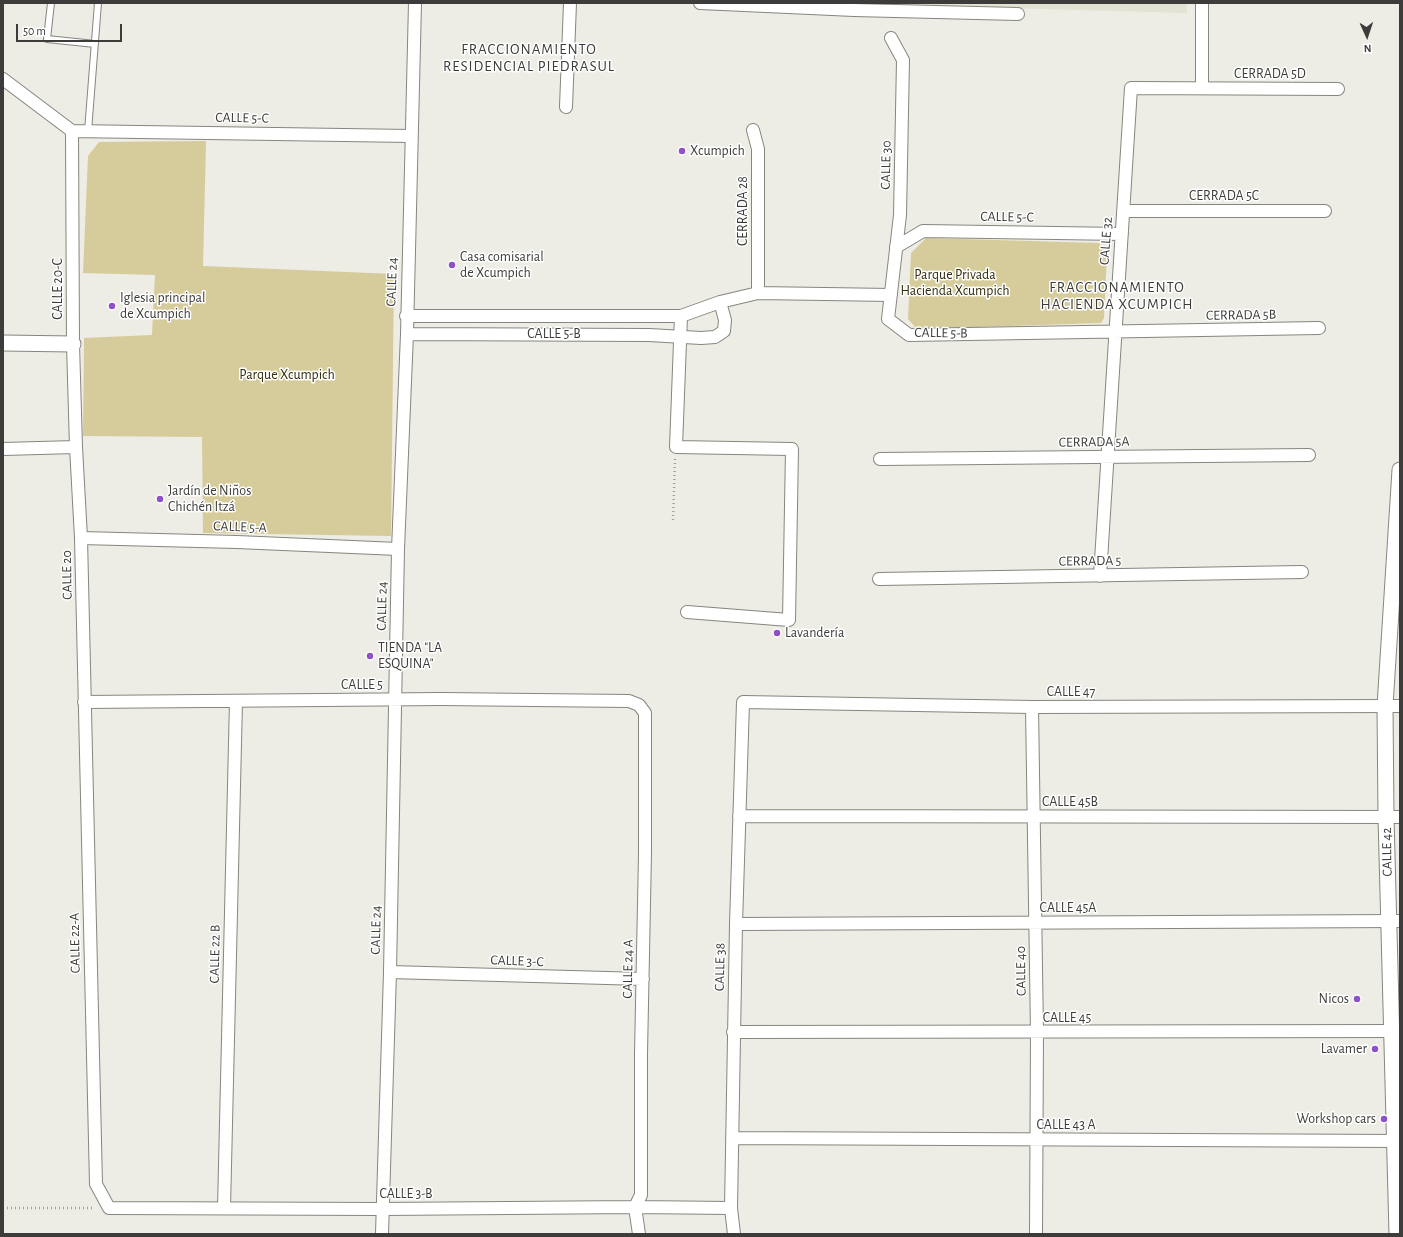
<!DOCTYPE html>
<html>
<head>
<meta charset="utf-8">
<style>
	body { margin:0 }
	#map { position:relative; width:1403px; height:1237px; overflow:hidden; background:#edece5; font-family:"Alegreya Sans",sans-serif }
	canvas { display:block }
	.frame { position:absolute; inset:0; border:4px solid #3d3c3a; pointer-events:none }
	.north { position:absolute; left:1347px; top:16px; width:40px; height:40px; -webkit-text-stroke:3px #fff; paint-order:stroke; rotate:177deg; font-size:11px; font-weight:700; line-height:16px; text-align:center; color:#3d3c3a }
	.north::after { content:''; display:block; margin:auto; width:14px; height:18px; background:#3d3c3a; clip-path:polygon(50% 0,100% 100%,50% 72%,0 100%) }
	.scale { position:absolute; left:16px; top:24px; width:106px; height:18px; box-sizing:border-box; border:2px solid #3d3c3a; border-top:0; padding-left:5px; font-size:12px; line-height:14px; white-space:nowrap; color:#3d3c3a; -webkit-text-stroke:3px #fff; paint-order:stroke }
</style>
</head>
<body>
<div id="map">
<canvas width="1403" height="1237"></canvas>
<div class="frame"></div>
<div class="north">N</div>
<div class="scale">50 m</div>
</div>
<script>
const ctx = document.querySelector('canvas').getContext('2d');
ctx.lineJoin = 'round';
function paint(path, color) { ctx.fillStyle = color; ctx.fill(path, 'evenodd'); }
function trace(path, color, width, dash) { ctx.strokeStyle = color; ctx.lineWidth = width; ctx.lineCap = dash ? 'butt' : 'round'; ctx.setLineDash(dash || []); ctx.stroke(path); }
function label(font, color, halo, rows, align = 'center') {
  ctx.font = font + ' "Alegreya Sans",sans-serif'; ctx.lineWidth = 3; ctx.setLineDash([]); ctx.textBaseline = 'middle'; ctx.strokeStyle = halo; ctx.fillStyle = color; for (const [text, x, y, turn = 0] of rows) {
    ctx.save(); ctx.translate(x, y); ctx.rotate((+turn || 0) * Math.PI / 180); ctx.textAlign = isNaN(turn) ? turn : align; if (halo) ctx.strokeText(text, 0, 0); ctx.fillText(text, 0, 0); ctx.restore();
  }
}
paint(new Path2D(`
	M897,3H1187V13L897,5Z`), '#e4e2d3');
paint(new Path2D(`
	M206,141L203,266L394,274L391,536L203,533L202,437L83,436L84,338L152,335L155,275L83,273L88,156L99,142Z
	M926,238L1099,243L1107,253L1104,318L1101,323L917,329L908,319L911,253Z`), '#d6cb9a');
const service = new Path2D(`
	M51,3L47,39L95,44
	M88,131L98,3`);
const minor = new Path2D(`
	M700,3L854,10L1018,14
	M1202,3V88
	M891,38L903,60L900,215L888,319L909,335L1319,328
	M3,79L72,131
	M566,107L570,3
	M753,130L758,149V293
	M72,131L73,344L76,447L81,538L96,1184L109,1208L382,1209L635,1207L731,1208
	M72,131L411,136
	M1123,211H1325
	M896,247L923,231L1122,234
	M406,316H681
	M407,334L649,335L701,338L715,337L724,331L725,320L720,302
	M3,449L76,447
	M880,459L1309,455
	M81,538L237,542L398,549
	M1100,576L1131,88L1338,89
	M879,579L1302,572
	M687,612L789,620L792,449L676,447L681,316L720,302L758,293L891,295
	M84,702L441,699L629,701L639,705L645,713V853L641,1054V1195L635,1207L639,1234
	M1032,707L1037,1033L1036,1234
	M739,816L1400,817
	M736,924L1400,921
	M390,972L643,979
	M733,1032L1400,1031
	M732,1138L1400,1141
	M224,1208L236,701
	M382,1234L390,972L398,549L407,334L415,3
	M734,1234L731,1208L736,924L743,702L1032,707L1400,706`);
const tertiary = new Path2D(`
	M3,343L73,344
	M1397,1234L1386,817L1385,706L1400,470`);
trace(service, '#87857f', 8);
trace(minor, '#87857f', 14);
trace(tertiary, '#87857f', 17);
trace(new Path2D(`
	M673,520L675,459
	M3,1208H95`), '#a1a09c', 2.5, [1, 3]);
trace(service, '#fff', 6);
trace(minor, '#fff', 12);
trace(tertiary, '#fff', 15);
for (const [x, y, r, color] of [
	[682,151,4,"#8d52c9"],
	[452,265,4,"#8d52c9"],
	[112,306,4,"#8d52c9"],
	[160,499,4,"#8d52c9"],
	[777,633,4,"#8d52c9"],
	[370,656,4,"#8d52c9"],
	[1357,999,4,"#8d52c9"],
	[1375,1049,4,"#8d52c9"],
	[1384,1119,4,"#8d52c9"]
]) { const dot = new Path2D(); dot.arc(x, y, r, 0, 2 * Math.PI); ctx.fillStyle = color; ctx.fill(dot); trace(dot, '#fff', 1.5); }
label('14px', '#3d3c3a', '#fff', [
	["CERRADA 5D",1270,74],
	["CALLE 5-C",242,118,1],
	["CALLE 30",886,165,-89],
	["CERRADA 5C",1224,196],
	["CERRADA 28",743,211,-90],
	["CALLE 5-C",1007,217,1],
	["CALLE 32",1106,241,-86],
	["CALLE 24",392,282,-88],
	["CALLE 20-C",58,289,-90],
	["CERRADA 5B",1241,315,-1],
	["CALLE 5-B",941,333,1],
	["CALLE 5-B",554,334],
	["CERRADA 5A",1094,442,-1],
	["CALLE 5-A",240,527,2],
	["CERRADA 5",1090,561,-1],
	["CALLE 20",67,575,-91],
	["CALLE 24",382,606,-89],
	["CALLE 5",362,685],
	["CALLE 47",1071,692],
	["CALLE 45B",1070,802],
	["CALLE 42",1387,852,-91],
	["CALLE 45A",1068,908],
	["CALLE 24",376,930,-89],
	["CALLE 22-A",75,943,-91],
	["CALLE 22 B",215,954,-89],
	["CALLE 3-C",517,961,2],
	["CALLE 38",720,967,-89],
	["CALLE 24 A",628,969,-89],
	["CALLE 40",1021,971,-91],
	["CALLE 45",1067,1018],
	["CALLE 43 A",1066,1125],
	["CALLE 3-B",406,1194]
]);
label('14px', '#3d3c3a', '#fff', [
	["Xcumpich",690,151],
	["Casa comisarial",460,257],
	["de Xcumpich",460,273],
	["Iglesia principal",120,298],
	["de Xcumpich",120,314],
	["Jardín de Niños",168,491],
	["Chichén Itzá",168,507],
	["Lavandería",785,633],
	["TIENDA \"LA",378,648],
	["ESQUINA\"",378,664],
	["Nicos",1349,999,"right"],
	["Lavamer",1367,1049,"right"],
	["Workshop cars",1376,1119,"right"]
], 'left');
label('14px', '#322c0d', '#fff', [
	["Parque Privada",955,275],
	["Hacienda Xcumpich",955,291],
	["Parque Xcumpich",287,375]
]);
ctx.letterSpacing = '1px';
label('15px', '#3d3c3a', '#fff', [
	["FRACCIONAMIENTO",529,49],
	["RESIDENCIAL PIEDRASUL",529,66],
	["FRACCIONAMIENTO",1117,287],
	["HACIENDA XCUMPICH",1117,304]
]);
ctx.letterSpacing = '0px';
</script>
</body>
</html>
